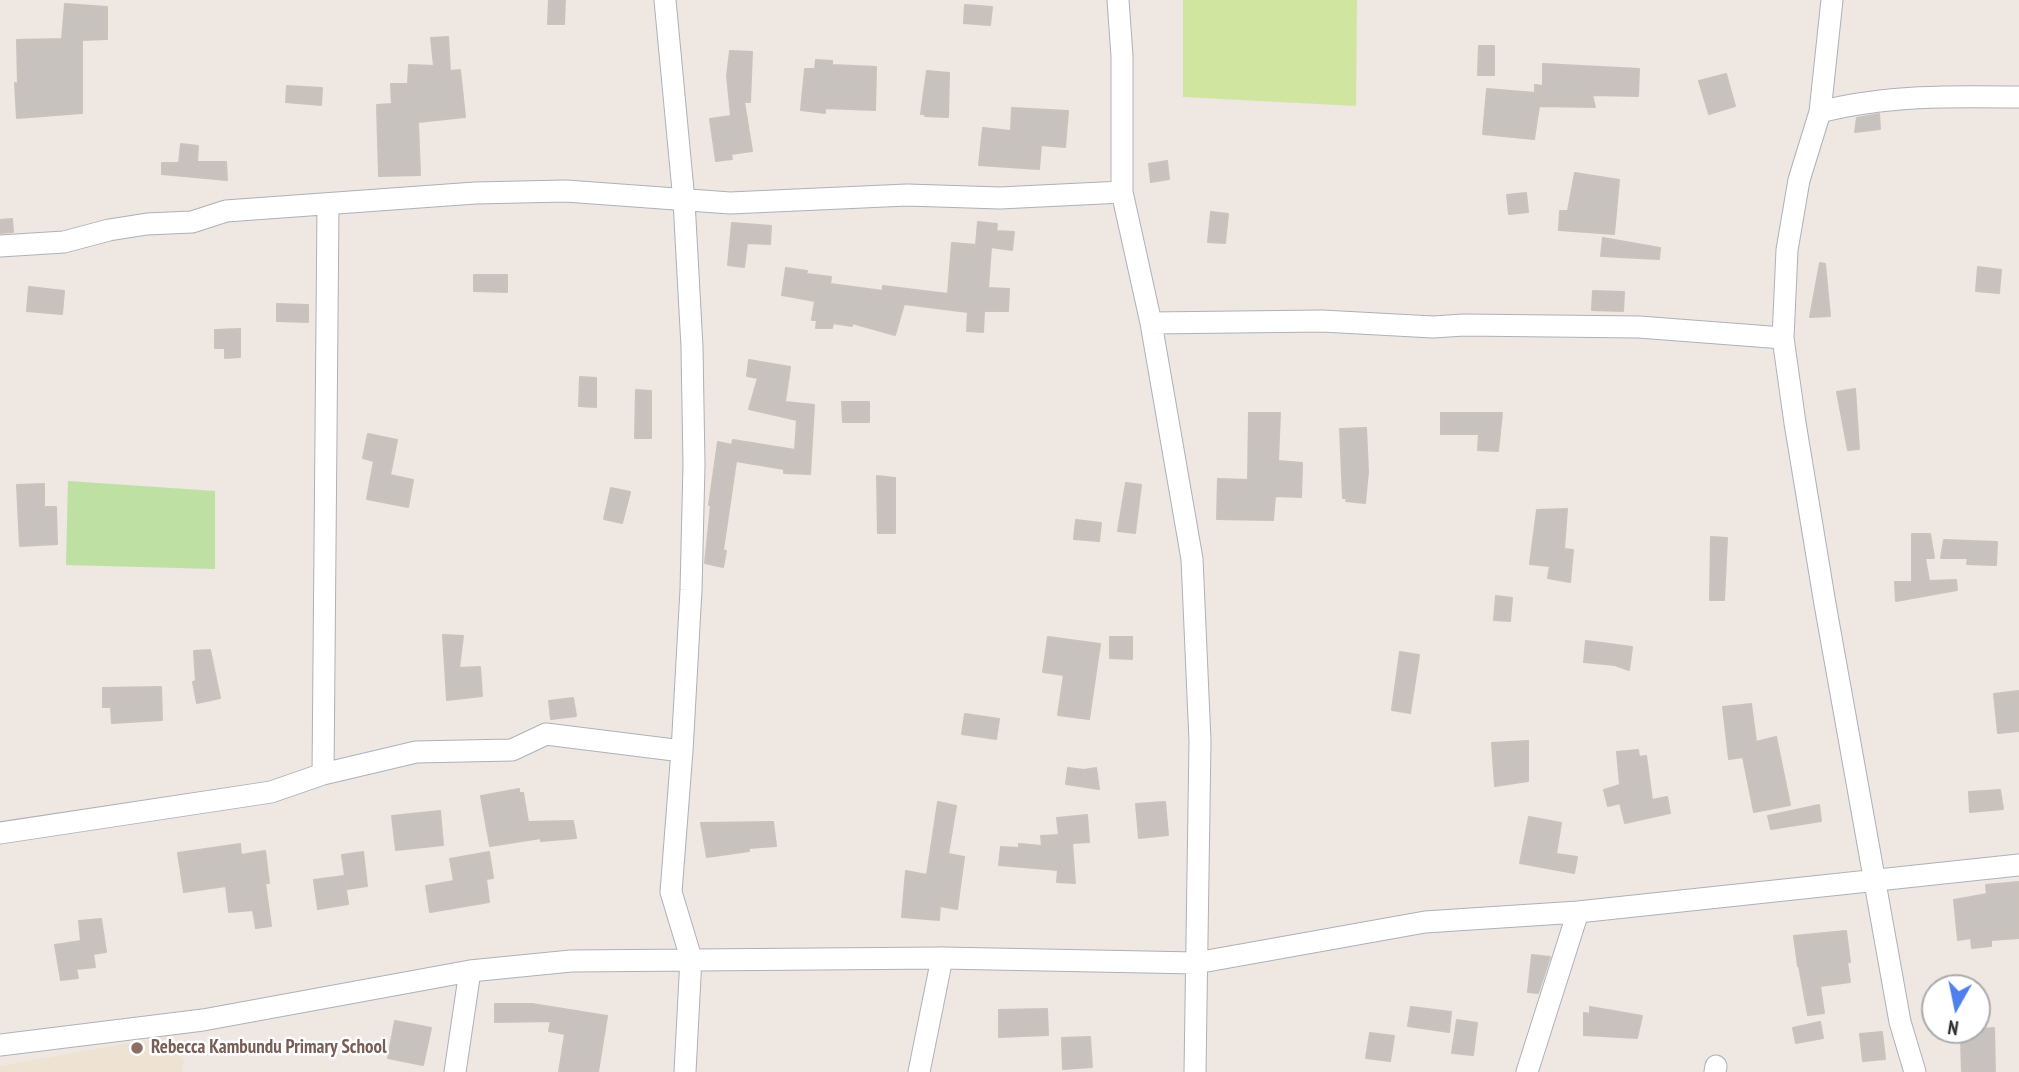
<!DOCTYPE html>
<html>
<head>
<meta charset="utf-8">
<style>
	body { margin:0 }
	#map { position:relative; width:2019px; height:1072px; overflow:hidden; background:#eee7e2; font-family:"PT Sans Narrow",sans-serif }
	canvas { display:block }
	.north { position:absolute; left:1921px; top:974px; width:70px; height:70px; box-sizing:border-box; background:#fff; border:2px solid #ababab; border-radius:50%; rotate:189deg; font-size:19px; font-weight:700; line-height:28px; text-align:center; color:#2e2e2e }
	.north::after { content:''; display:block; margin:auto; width:24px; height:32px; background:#5080ed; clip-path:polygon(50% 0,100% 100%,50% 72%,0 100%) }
</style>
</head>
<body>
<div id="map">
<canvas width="2019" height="1072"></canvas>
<div class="north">N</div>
</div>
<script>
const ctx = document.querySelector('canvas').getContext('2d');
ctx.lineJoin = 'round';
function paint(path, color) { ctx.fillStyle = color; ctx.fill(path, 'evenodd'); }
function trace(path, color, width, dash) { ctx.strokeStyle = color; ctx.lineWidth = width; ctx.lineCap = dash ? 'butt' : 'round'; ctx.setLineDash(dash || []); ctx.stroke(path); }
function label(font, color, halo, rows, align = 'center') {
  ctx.font = font + ' "PT Sans Narrow",sans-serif'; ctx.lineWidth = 5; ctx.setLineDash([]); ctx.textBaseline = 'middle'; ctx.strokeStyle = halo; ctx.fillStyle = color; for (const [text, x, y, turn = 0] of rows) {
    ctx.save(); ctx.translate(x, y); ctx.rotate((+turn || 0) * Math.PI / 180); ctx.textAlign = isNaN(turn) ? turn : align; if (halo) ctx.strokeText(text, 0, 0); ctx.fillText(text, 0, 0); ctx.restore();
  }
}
paint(new Path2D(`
	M168,1036L184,1061L182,1072H0V1066Z`), '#eee2d3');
paint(new Path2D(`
	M68,481L215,491V569L66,565Z`), '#bfe0a3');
paint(new Path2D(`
	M1183,0H1357L1356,106L1183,97Z`), '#d0e6a0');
const building = new Path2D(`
	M549,0H565L564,24H548Z
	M65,4L107,7V39L82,40V113L17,118L15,83L18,84L17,40L62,39Z
	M965,5L992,7L990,25L964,23Z
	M448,37L450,71L460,70L465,117L418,122L420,175L379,176L377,105L392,104L391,84H408L409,65L434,66L431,38Z
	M1479,46H1494V75H1478Z
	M730,51L752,52L750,102H744L752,151L731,154L732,159L716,161L710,119L731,116L727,76Z
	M816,60L832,61V65L876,67L875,110L825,108V113L801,110L805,69H815Z
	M1543,64L1639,69L1638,96L1592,95L1595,107L1539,106L1534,139L1483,134L1487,89L1535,93V85L1543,86Z
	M927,71L949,73L948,117L925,116V114H921Z
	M1726,74L1735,106L1709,114L1699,81Z
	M287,86L322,88L321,105L286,102Z
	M1012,108L1068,111L1065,147L1041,145L1039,169L979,165L983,128L1011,131Z
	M1879,114L1880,129L1855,132L1857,118Z
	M181,144L198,146L197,162H226L227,180L162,174V163H179Z
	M1167,161L1169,179L1151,182L1149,164Z
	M1575,173L1619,180L1614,234L1559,230L1560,211H1568Z
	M1526,193L1528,212L1509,214L1507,195Z
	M1211,212L1228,214L1225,243L1208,242Z
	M12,219L13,232L0,233V220Z
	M978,222L997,224L996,231L1014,232L1012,250L991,247L988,288L1009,289L1008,311H984L983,332L967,331L968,312L904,304L895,335L852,323V326L833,323L832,328H816L817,320H812L815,301L782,295L786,268L807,271L806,274L831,277L830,284L883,291V286L948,294L952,243L976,245Z
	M732,223L771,226L770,244L747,243L744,267L728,265Z
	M1603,238L1660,248L1659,259L1601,256Z
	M1820,263L1825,264L1830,316L1810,317Z
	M1978,267L2001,270L1999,293L1976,291Z
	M474,275H507V292L474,291Z
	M29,287L64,291L62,314L27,311Z
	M1593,291L1624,292L1623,311L1592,310Z
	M277,304L308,305V322L277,321Z
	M240,329V357L225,358V348H215V330Z
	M749,360L790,367L785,402L814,405L810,474L784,473V469L736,461L723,550L726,551L723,567L705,563L711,505H709L718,442L732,445L733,440L795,450L797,420L749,409L758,378L747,376Z
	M580,377L596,378V407L579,406Z
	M1855,389L1859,449L1848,450L1837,392Z
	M636,390L651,391V438H635Z
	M842,402H869V422H843Z
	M1249,413H1280L1278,461L1302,463L1301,497L1275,496L1273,520L1217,519L1218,479L1248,480Z
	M1441,413H1502L1498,451L1478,450L1479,434H1441Z
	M1366,428L1368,472L1365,503L1346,501L1347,498H1343L1340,429Z
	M368,434L397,440L390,475L413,480L408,507L367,499L374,461L363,458Z
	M877,476L895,478V533H878Z
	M1126,483L1141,485L1135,533L1118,531Z
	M44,484V507H56L57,544L20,546L17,485Z
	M611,488L630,492L622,523L604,519Z
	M1567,509L1564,549L1573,550L1570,582L1548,578L1550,566L1530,564L1537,510Z
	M1076,520L1101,523L1099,541L1074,539Z
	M1912,534H1930L1934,558H1925L1929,581L1956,580L1957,590L1896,601L1895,582H1912Z
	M1711,537L1727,538L1724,600H1710Z
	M1944,540L1997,542L1996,565L1967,564L1968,558H1941Z
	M1496,596L1512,598L1510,621L1494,620Z
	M443,635L463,636L459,668L480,667L482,696L447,700Z
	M1048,637L1100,644L1089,719L1058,715L1064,675L1043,672Z
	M1110,637H1132V659L1110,658Z
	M1586,641L1632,647L1629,670L1615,665L1584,662Z
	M210,650L220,698L197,703L193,682L196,681L194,651Z
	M1400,652L1419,655L1410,713L1392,710Z
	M161,687L162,720L112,723L111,707H103V688Z
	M2019,691V731L1998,733L1994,694Z
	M573,698L576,716L551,719L549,701Z
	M1751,704L1756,742L1776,737L1790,805L1754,812L1743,757L1729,759L1723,707Z
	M965,714L999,719L996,739L962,734Z
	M1528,741V781L1495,786L1492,743Z
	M1638,750L1639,757L1646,756L1652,800L1667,797L1670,813L1625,823L1620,803L1608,806L1604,790L1620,785L1617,752Z
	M1068,768L1084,770L1096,768L1099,789L1066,784Z
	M519,789V793H523L528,822L573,821L576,838L541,841V838L490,846L481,796Z
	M2000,790L2003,809L1970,812L1969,792Z
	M938,802L956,806L948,854L964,857L957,909L940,906L939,920L902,917L906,871L927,875Z
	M1165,802L1168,835L1139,838L1136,804Z
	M1819,805L1821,821L1771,829L1768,816Z
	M440,811L443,845L396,850L392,816Z
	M1087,815L1089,842L1072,843L1075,883L1057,882L1058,870L999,865L1001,847L1019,848V844L1042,846L1041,836L1059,835L1057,818Z
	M1529,817L1561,823L1556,854L1577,857L1574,873L1520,863Z
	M773,822L776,846L749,848V851L707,857L701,823Z
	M240,844L241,855L265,851L269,883H265L271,926L256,928L253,910L229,912L226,886L184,892L178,853Z
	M363,852L367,886L347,889L342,855Z
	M489,852L493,878L486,879L489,902L430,912L426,886L454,881L450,859Z
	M344,876L348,904L318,909L314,880Z
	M2019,882V938L1991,940V946L1972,948L1971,938L1958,940L1954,900L1987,894L1986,885Z
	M101,919L106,952L93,954L95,967L76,969L78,978L61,980L55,945L81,941L79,921Z
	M1846,931L1850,962H1847L1850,982L1820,986L1824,1013L1808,1015L1799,966H1798L1794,936Z
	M1532,955L1550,957L1538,993L1528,992Z
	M495,1004H532L607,1016L598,1072H559L565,1034L549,1031L551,1021L495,1022Z
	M1411,1007L1451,1012L1449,1032L1408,1026Z
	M1590,1007L1642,1016L1637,1038L1584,1035V1013L1590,1014Z
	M1047,1009L1048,1035L999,1037V1010Z
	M1457,1020L1477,1023L1473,1055L1452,1053Z
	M395,1021L431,1028L423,1065L388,1058Z
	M1820,1022L1823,1038L1796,1043L1793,1028Z
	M1994,1028L1995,1072H1962L1961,1040L1971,1039V1030Z
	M1882,1032L1885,1059L1863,1061L1860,1034Z
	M1370,1033L1394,1036L1390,1061L1366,1058Z
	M1090,1037L1092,1067L1063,1069L1062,1038Z`);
paint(building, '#c7c2bd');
trace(building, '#cac3bb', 2);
const minor = new Path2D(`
	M665,0L684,201L692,347L694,465L691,590L682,751L671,892L691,958L685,1072
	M1118,0L1122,56V192L1151,323L1192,559L1200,741L1195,1072
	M1832,0L1820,112L1799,180L1787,250L1783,338L1795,423L1825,604L1900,1022L1915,1072
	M1820,112C1885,95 1952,96 2019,97
	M0,246L64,242L109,230L147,224L192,222L226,211L475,193L566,191L730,203L907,195L1000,198L1122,192
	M1151,323L1322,321L1433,327L1464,325L1639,327L1783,338
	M323,774L328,205
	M0,833L271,792L323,774L416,752L512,750L546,734L682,751
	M0,1045L203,1020L470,971L571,961L942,958L1196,963L1425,922L1578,912L2019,865
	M455,1072L470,971
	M919,1072L942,958
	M1527,1072L1578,912
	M1715,1072L1716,1066`);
trace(minor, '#aeb1b9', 23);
trace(minor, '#fff', 21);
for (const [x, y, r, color] of [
	[137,1048,7,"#8d6e63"]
]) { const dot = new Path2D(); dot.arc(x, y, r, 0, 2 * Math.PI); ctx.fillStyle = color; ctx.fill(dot); trace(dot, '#fff', 2.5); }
label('bold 19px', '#785e54', '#fff', [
	["Rebecca Kambundu Primary School",151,1048]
], 'left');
</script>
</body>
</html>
